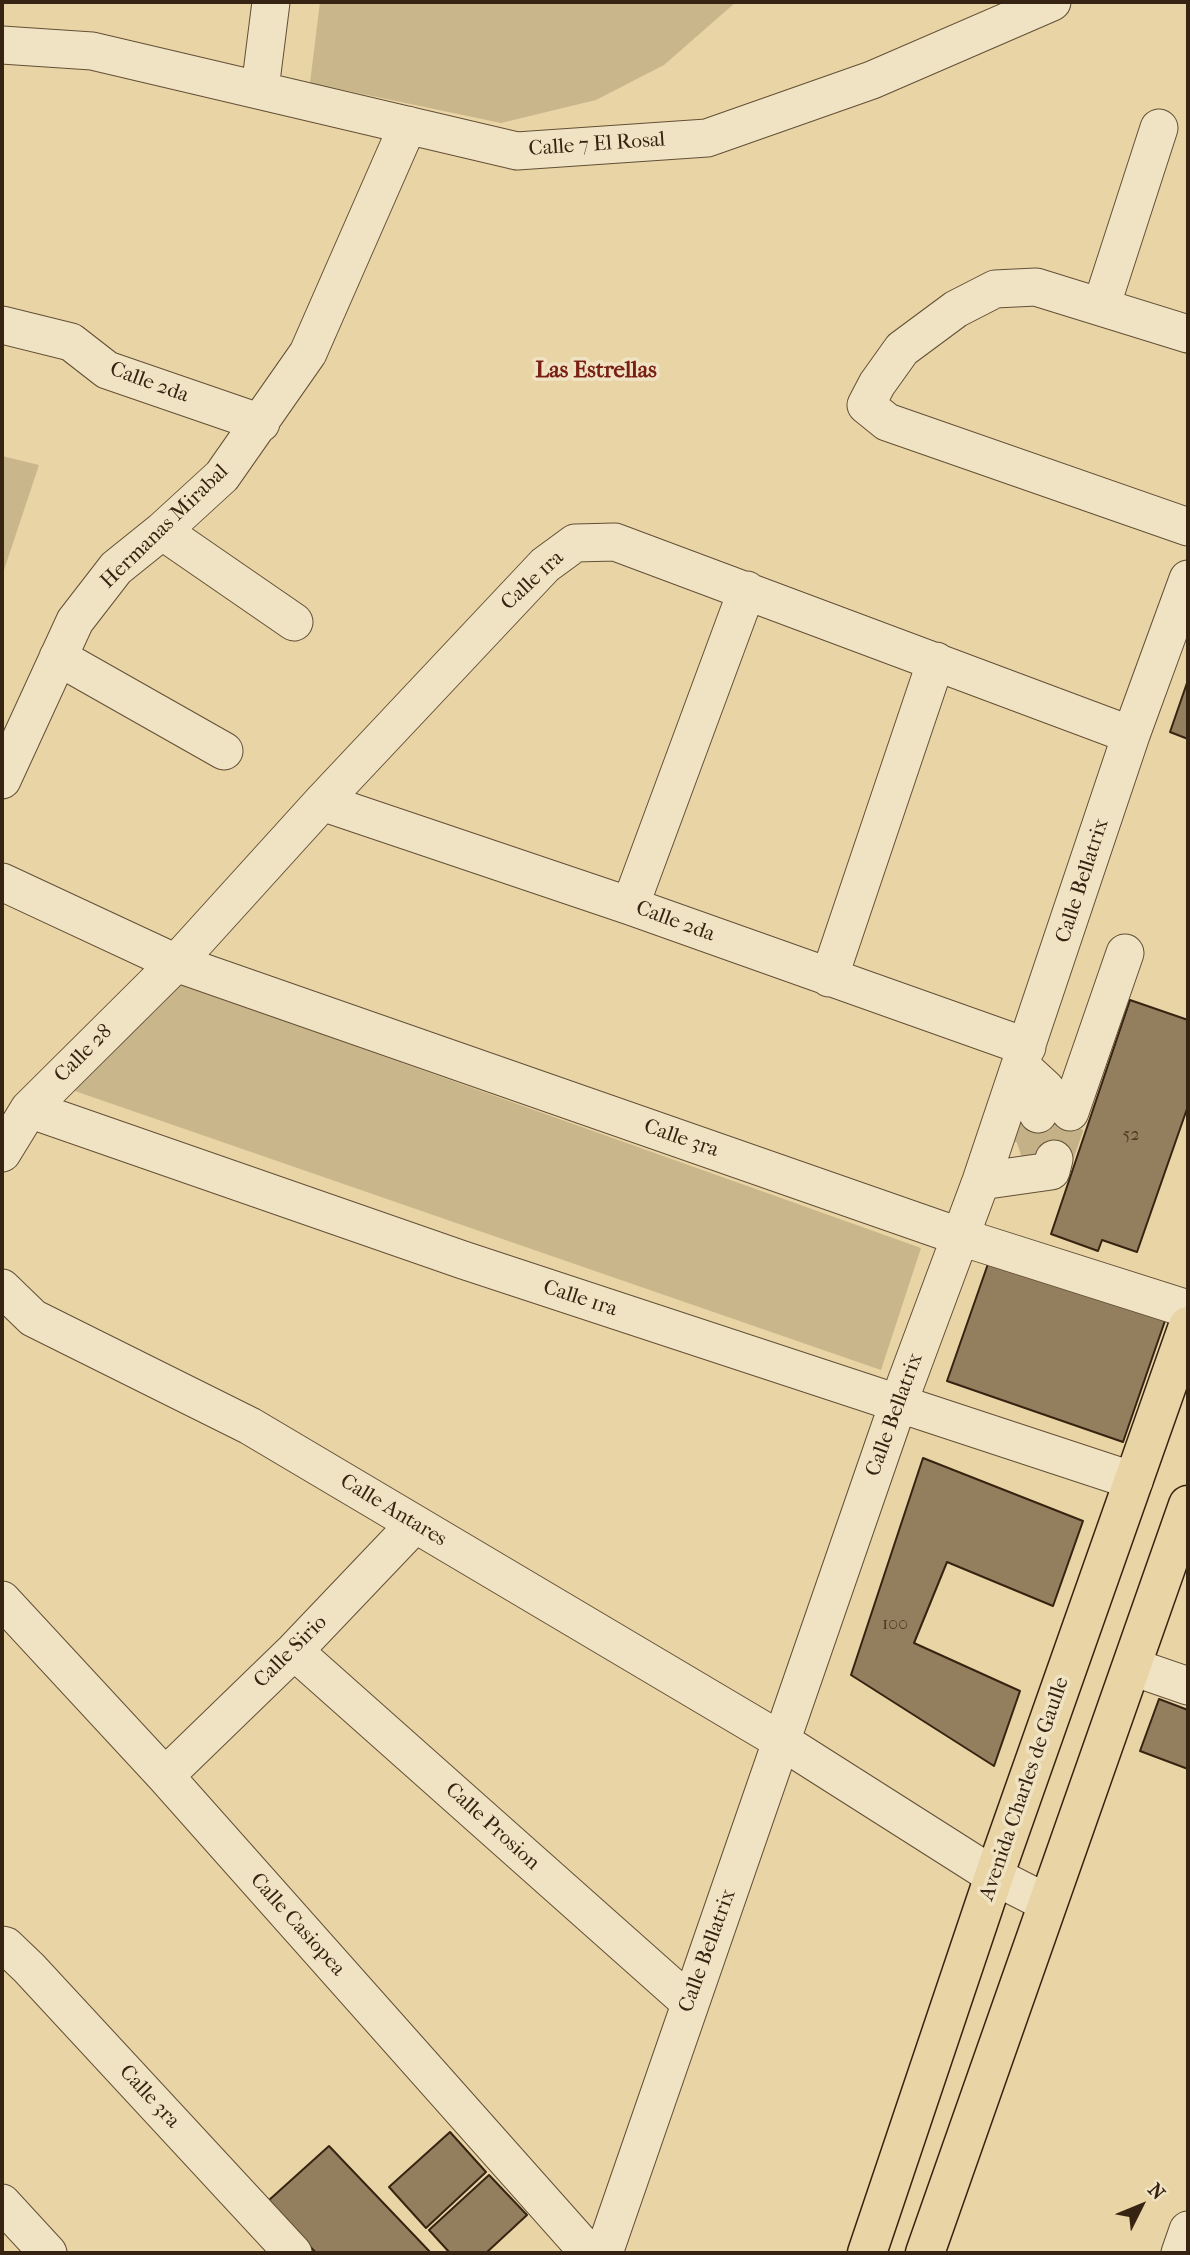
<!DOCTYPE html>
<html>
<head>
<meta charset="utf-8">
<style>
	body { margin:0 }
	#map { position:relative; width:1190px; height:2255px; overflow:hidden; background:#e8d4a4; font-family:"IM FELL French Canon",serif }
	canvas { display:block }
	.frame { position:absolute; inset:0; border:4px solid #372311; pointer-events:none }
	.north { position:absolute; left:1106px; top:2171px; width:70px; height:70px; -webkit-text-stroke:5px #f0e3c4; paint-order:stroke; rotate:47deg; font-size:19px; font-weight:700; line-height:28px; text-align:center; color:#372311 }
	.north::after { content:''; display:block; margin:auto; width:24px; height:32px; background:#372311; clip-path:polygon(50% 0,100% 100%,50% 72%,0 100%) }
</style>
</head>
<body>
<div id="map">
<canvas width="1190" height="2255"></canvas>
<div class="frame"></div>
<div class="north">N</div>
</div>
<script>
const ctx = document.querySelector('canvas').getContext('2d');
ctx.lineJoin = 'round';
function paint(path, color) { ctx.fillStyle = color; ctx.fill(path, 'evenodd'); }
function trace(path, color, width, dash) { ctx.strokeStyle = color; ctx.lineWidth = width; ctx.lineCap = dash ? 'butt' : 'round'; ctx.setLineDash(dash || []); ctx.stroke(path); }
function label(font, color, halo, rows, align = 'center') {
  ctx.font = font + ' "IM FELL French Canon",serif'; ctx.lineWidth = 7; ctx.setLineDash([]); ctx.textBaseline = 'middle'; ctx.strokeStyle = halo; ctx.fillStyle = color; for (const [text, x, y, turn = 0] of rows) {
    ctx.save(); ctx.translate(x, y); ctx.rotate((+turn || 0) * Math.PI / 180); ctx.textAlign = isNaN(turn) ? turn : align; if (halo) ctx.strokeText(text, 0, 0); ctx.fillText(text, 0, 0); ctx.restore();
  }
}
paint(new Path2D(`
	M320,2H736L664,65L596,100L501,123L310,83Z
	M2,456L39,465L2,576Z
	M181,984L921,1248L881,1370L72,1090Z`), '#cab68b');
const building = new Path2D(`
	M1188,680V739L1170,732Z
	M1130,1000L1188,1020V1106L1137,1252L1102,1240L1098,1251L1051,1234Z
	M989,1261L1167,1315L1123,1442L947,1381Z
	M923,1458L1083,1521L1053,1606L947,1562L914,1643L1020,1691L994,1766L851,1675Z
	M1159,1699L1188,1710V1769L1140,1751Z
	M450,2132L486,2172L426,2228L389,2187Z
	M329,2146L431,2253H316L268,2201Z
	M489,2175L527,2215L486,2253H450L429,2230Z`);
paint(building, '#937f5d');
trace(building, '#372311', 2);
trace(new Path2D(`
	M1019,1149L1028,1146L1038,1114
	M1054,1159L1070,1112`), '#c5b187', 37, [37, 18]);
const minor = new Path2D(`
	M2,45L92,51L517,151L707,138L872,80L1052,2
	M260,89L271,2
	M1101,307L1159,128
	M2,325L71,342L107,370L261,423
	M1188,334L1036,287L995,289L956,309L902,349L877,384L866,405L887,422L1188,527
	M162,531L294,622
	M58,657L224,751
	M2,780L75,621L116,568L162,531L222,476L308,353L408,125
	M322,802L630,906L1027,1047
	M2,882L176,963L961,1237L1188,1309
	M630,906L747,590
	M829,978L936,661
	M1020,1065L1046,1089L1038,1114
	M29,1109L463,1260L1134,1481
	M1070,1112L1125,953
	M2,1153L29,1109L176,963L322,802L545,565L575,543L615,542L1131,735
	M981,1181L1051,1171L1054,1159
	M2,1288L33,1318L250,1426L783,1742L994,1876L1047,1903
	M2,1600L165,1776L589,2253
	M294,1651L690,2003
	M1133,1667L1188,1686
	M165,1776L294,1651L415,1524
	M2,1945L6,1946L29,1968L293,2253
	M2,2203L48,2253
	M604,2253L898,1404L981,1181L1131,735L1188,579
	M1180,2253L1188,2230`);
const major = new Path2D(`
	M867,2253L994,1876L1188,1326
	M925,2253L1188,1505`);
trace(minor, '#634f36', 39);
trace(major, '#372311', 41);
trace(minor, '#f0e3c4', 37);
trace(major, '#e8d4a4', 38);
label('18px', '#4e3a24', null, [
	["52",1131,1136],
	["100",895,1625]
]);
label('21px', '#372311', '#f0e3c4', [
	["Calle 7 El Rosal",597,145,-4],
	["Calle 2da",149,383,20],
	["Hermanas Mirabal",165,527,-44],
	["Calle 1ra",533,581,-43],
	["Calle Bellatrix",1083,881,-72],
	["Calle 2da",675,922,20],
	["Calle 28",84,1054,-45],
	["Calle 3ra",681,1139,19],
	["Calle 1ra",580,1299,18],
	["Calle Bellatrix",895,1415,-70],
	["Calle Antares",393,1511,31],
	["Calle Sirio",291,1652,-45],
	["Avenida Charles de Gaulle",1025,1789,-71],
	["Calle Prosion",492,1827,42],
	["Calle Casiopea",297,1925,48],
	["Calle Bellatrix",708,1951,-70],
	["Calle 3ra",149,2097,47]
]);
label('bold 23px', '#7a1f14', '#f0e3c4', [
	["Las Estrellas",596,371]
]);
</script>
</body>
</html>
